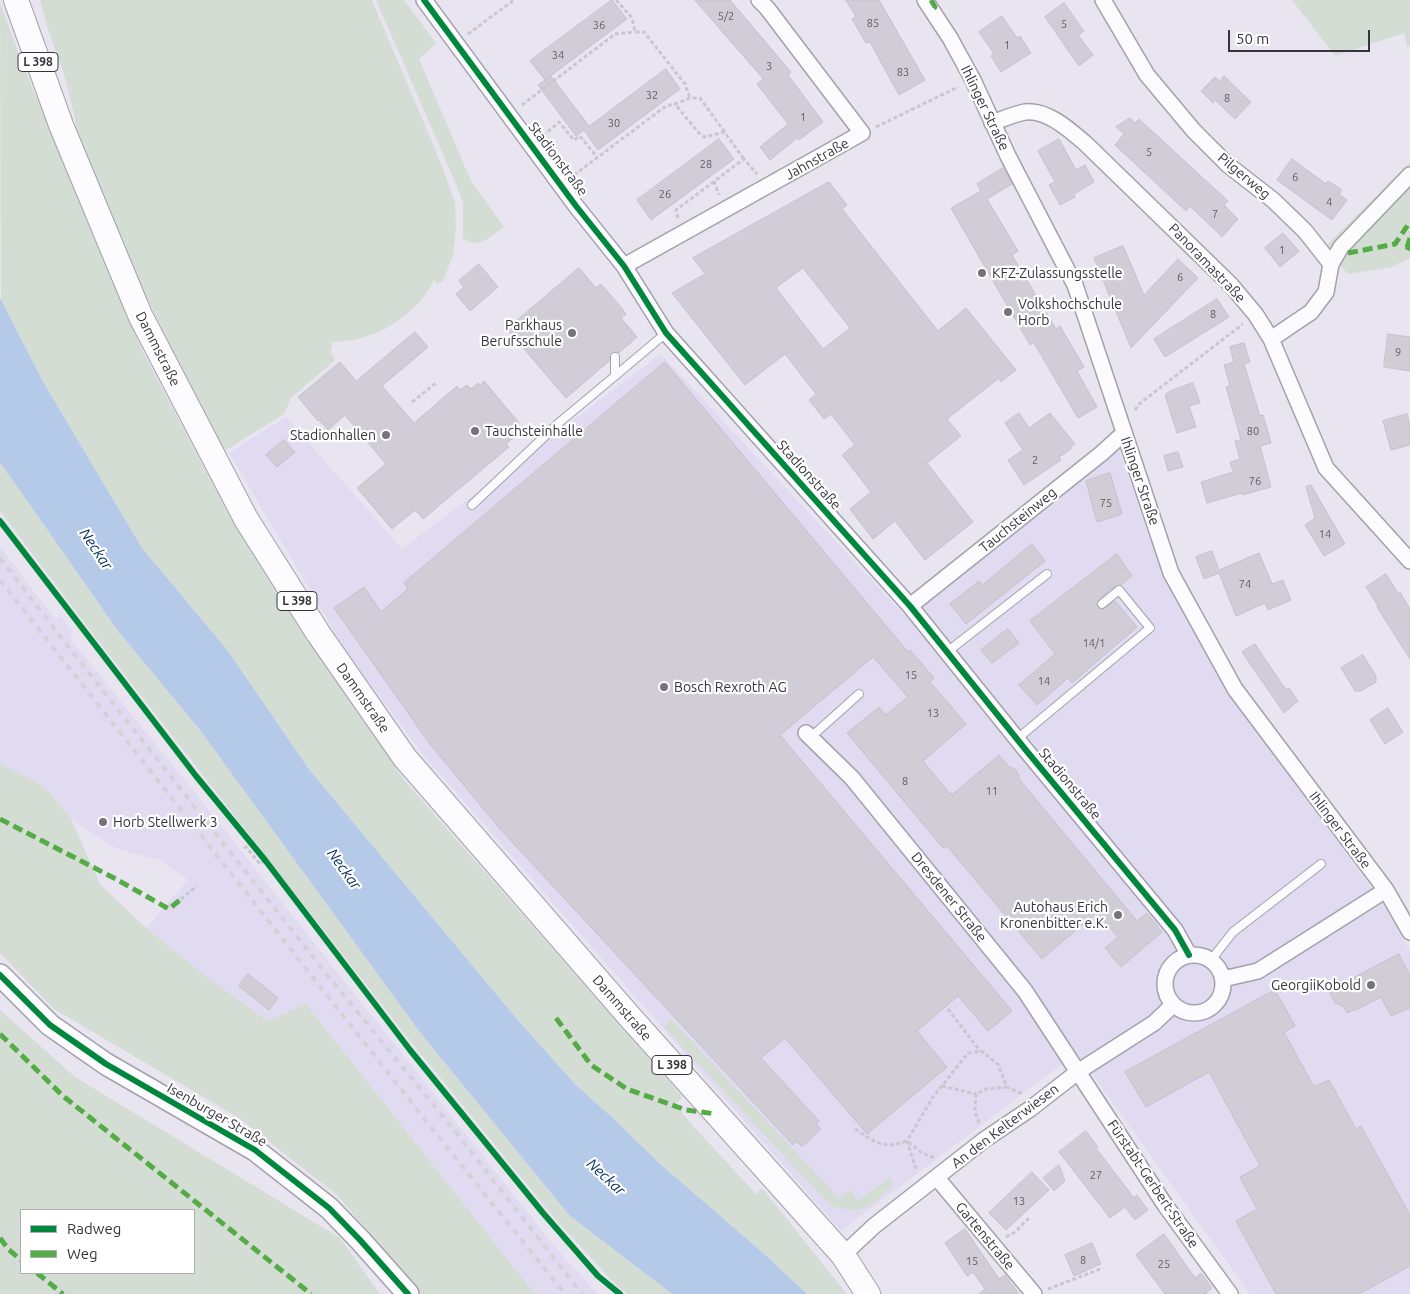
<!DOCTYPE html>
<html>
<head>
<meta charset="utf-8">
<style>
	body { margin:0 }
	#map { position:relative; width:1410px; height:1294px; overflow:hidden; background:#e8e5f1; font-family:Ubuntu,sans-serif }
	canvas { display:block }
	.legend { position:absolute; left:20px; top:1209px; width:175px; height:65px; box-sizing:border-box; background:#fff; border:1px solid #afaeb1; margin:0; padding:6px 9px; list-style:none; font-size:15px; color:#37343d }
	.legend li { display:flex; align-items:center; gap:10px; height:25px }
	.legend b { width:25px; border:1px solid #afaeb1 }
	.scale { position:absolute; left:1228px; top:30px; width:142px; height:22px; box-sizing:border-box; border:2px solid #37343d; border-top:0; padding-left:6px; font-size:15px; line-height:18px; white-space:nowrap; color:#37343d; -webkit-text-stroke:4px #fff; paint-order:stroke }
</style>
</head>
<body>
<div id="map">
<canvas width="1410" height="1294"></canvas>
<ul class="legend">
<li><b style="height:6px;background:#00873e"></b>Radweg</li>
<li><b style="height:6px;background:#55ac46"></b>Weg</li>
</ul>
<div class="scale">50 m</div>
</div>
<script>
const ctx = document.querySelector('canvas').getContext('2d');
ctx.lineJoin = 'round';
function paint(path, color) { ctx.fillStyle = color; ctx.fill(path, 'evenodd'); }
function trace(path, color, width, dash) { ctx.strokeStyle = color; ctx.lineWidth = width; ctx.lineCap = dash ? 'butt' : 'round'; ctx.setLineDash(dash || []); ctx.stroke(path); }
function label(font, color, halo, rows, align = 'center') {
  ctx.font = font + ' Ubuntu,sans-serif'; ctx.lineWidth = 4.5; ctx.setLineDash([]); ctx.textBaseline = 'middle'; ctx.strokeStyle = halo; ctx.fillStyle = color; for (const [text, x, y, turn = 0] of rows) {
    ctx.save(); ctx.translate(x, y); ctx.rotate((+turn || 0) * Math.PI / 180); ctx.textAlign = isNaN(turn) ? turn : align; if (halo) ctx.strokeText(text, 0, 0); ctx.fillText(text, 0, 0); ctx.restore();
  }
}
paint(new Path2D(`
	M661,354L905,616L1118,448L1163,577L1229,694L1384,905L1410,952V1294H1250L1077,1053L841,1231L425,757L349,656L229,453L286,417L402,549Z
	M0,547L55,619L60,616L66,623L74,633L69,637L212,814L556,1248L598,1294H535L306,1004L267,1021L206,976L146,928L188,880L160,860L117,849L71,819L45,787L0,763Z`), '#e1dbf1');
paint(new Path2D(`
	M40,0H372L442,166L455,203L456,229L453,255L443,281L438,284L434,280C416,317 373,342 332,342C326,342 319,339 313,338L332,343L331,353L335,360L291,398L284,414L226,450L216,441L126,254L78,140L74,114L64,74L47,27Z
	M376,0H404L436,43L419,59L471,181L504,227C493,235 476,251 463,238V204L456,184Z
	M1292,0H1410V46L1407,47L1404,33L1335,56Z
	M0,3L21,60L143,352L229,515L404,780L683,1097L675,1104L693,1126L756,1194L762,1188L847,1294H807L762,1252L659,1163L616,1121L575,1084L516,1018L308,768L228,651L142,548L42,380L1,302Z
	M1410,162V258L1392,267L1348,274L1324,248Z
	M0,462L118,631L200,730L419,1031L569,1215L672,1294H628L617,1286L556,1220L403,1032L86,625L0,511Z
	M0,763L45,787L71,819L100,884L146,928L206,976L267,1021L306,1004L535,1294H422L337,1195L239,1118L54,1009L0,953Z
	M0,1010L75,1077L340,1238L380,1294H0ZM21,1210H194V1273H21Z
	M671,1019L840,1199L849,1189L858,1200L891,1177L893,1183C874,1208 855,1220 826,1201L664,1027Z`), '#d4ddd4');
paint(new Path2D(`
	M0,298L42,380L142,548L228,651L308,768L516,1018L575,1084L616,1121L659,1163L762,1252L807,1294H672L569,1215L419,1031L200,730L118,631L0,462Z`), '#b5c9e9');
const building = new Path2D(`
	M612,0L627,19L545,80L530,61Z
	M695,0H730L791,72L788,75L823,122L799,140L797,138L770,160L760,147L788,124L757,84L763,79Z
	M846,0H879L925,80L899,95L870,42L866,43L852,19L856,17Z
	M1064,3L1084,31L1078,35L1093,55L1079,66L1045,17Z
	M1002,16L1017,38L1020,36L1031,53L1001,72L991,56L994,54L979,32Z
	M666,69L680,89L598,150L584,130L576,136L538,85L551,76L589,126Z
	M1224,76L1251,102L1235,119L1215,100L1213,103L1201,91L1215,77L1220,81Z
	M1130,118L1135,123L1139,119L1228,201L1224,205L1238,219L1222,237L1190,206L1186,211L1115,145L1124,134L1116,127Z
	M719,139L734,159L651,220L637,200Z
	M1059,139L1076,170L1085,165L1094,182L1074,194L1075,197L1060,205L1049,185L1055,182L1038,151Z
	M1292,159L1326,184L1328,181L1342,190L1339,194L1347,200L1332,220L1277,180Z
	M1003,168L1012,184L987,199L1018,251L1012,255L1056,329L1060,326L1084,367L1077,371L1097,407L1078,418L1034,343L1030,345L951,208L981,191L977,184Z
	M829,182L847,205L842,209L938,331L966,308L1016,370L1001,382L999,378L947,419L961,436L927,463L973,522L925,560L895,521L873,539L850,509L871,492L842,455L855,445L831,414L824,419L809,400L816,394L785,354L745,385L672,293L705,274L693,258ZM803,268L850,328L823,349L776,288Z
	M1283,233L1299,251L1280,267L1265,248Z
	M1123,246L1144,295L1178,259L1198,278L1131,348L1094,258Z
	M479,264L498,287L470,311L456,294L464,287L459,281Z
	M579,268L596,288L601,284L621,307L626,314L621,318L637,337L619,353L615,351L612,352L609,361L566,398L507,329Z
	M1217,299L1229,317L1165,357L1154,339Z
	M415,332L428,347L382,386L414,423L457,386L460,390L467,385L471,389L478,383L480,385L484,381L519,423L513,428L518,434L506,444L509,447L423,519L415,510L392,529L357,488L386,464L345,415L328,430L319,420L318,421L298,397L340,362L356,381Z
	M1388,334L1410,337V371L1384,367Z
	M1244,343L1250,362L1244,364L1260,416L1263,415L1271,443L1260,446L1271,487L1242,495V493L1207,503L1201,482L1233,472L1230,462L1240,459L1235,441L1241,440L1226,387L1230,386L1224,365L1234,362L1230,347Z
	M665,362L908,652L910,650L934,678L930,682L966,724L923,761L950,794L951,793L952,795L999,755L1010,768H1014L1019,775V779L1137,921L1147,913L1162,932L1121,967L1105,948L1118,937L1097,912L1042,959L947,846L943,848L847,733L879,707L886,715L908,697L873,657L780,735L1012,1011L988,1031L958,996L917,1031L947,1067L867,1134L785,1038L761,1058L819,1121L816,1124L821,1129L802,1147L797,1141L793,1145L500,829L430,744L334,608L364,587L381,612L408,589L404,583Z
	M1193,383L1200,403L1189,406L1196,427L1177,433L1165,395L1170,391Z
	M1019,413L1029,428L1050,413L1075,444L1070,447L1071,449L1059,457L1061,460L1024,485L1008,460L1023,450L1005,423Z
	M1407,414L1410,427V445L1391,450L1383,421Z
	M284,440L295,452L277,467L266,455Z
	M1178,452L1183,467L1168,471L1164,456Z
	M1110,473L1122,514L1097,522L1086,481Z
	M1311,485L1345,544L1324,556L1305,525L1315,518L1306,487Z
	M1032,544L1045,561L966,624L950,604L979,581L982,585Z
	M1212,551L1219,570L1259,553L1272,584L1283,580L1291,600L1268,610L1265,603L1236,616L1219,573L1204,579L1199,566L1196,557Z
	M1117,554L1132,576L1121,585L1115,586L1098,600L1097,605L1100,609H1103L1115,601L1137,627L1072,683L1068,678L1037,705L1019,685L1055,654L1030,621Z
	M1386,574L1398,593L1400,592L1410,609V659L1377,607L1378,606L1366,587Z
	M1008,629L1019,643L992,663L981,650Z
	M1255,644L1286,690L1289,688L1298,701L1284,713L1242,652Z
	M1363,655L1376,676V682L1361,691H1355L1341,668Z
	M1388,708L1403,732L1385,744L1370,720Z
	M1399,954L1410,976V1008L1391,1016L1381,997L1356,1010V1009L1347,1013L1343,1006L1335,1003L1327,987L1341,980L1343,983Z
	M248,974L278,998L269,1010L239,986Z
	M1275,990L1295,1026L1284,1032L1314,1087L1329,1080L1356,1129L1361,1126L1410,1215V1266L1359,1294H1276L1236,1221L1257,1209L1240,1177L1260,1166L1209,1072L1146,1107L1125,1072Z
	M1086,1131L1098,1147L1096,1148L1134,1198L1137,1195L1148,1210L1135,1220L1125,1207L1110,1218L1059,1152Z
	M1059,1165L1065,1181L1054,1191L1043,1178Z
	M1032,1172L1049,1190L1006,1230L989,1213Z
	M965,1229L999,1279L1005,1275L1019,1294H979L985,1289L973,1272L967,1276L945,1243Z
	M1164,1234L1195,1278L1201,1273L1212,1288L1206,1293L1207,1294H1165L1136,1255Z
	M1092,1243L1101,1264L1074,1276L1065,1255Z`);
paint(building, '#d0cdd7');
trace(building, '#c4c1cb', 1);
const lane = new Path2D(`
	M615,357V376L666,333
	M472,505L561,421L615,376
	M947,652L1047,574
	M811,737L859,694
	M1017,739L1150,628L1119,590L1102,604
	M1211,960L1233,932L1321,864`);
const street = new Path2D(`
	M424,0L576,206L624,266L666,333L910,606L1025,749L1175,930L1189,955
	M925,0L950,38L973,80L1008,156L1075,285L1171,573L1235,689L1386,890L1410,932
	M1103,0L1147,75L1194,131L1228,165L1273,200L1305,231L1331,264
	M992,123C1003,119 1014,114 1025,112C1047,109 1071,131 1086,144L1231,285L1256,315L1271,339L1326,468L1410,561
	M624,266L862,133L767,8L759,0
	M1271,339L1311,312L1326,292L1331,264L1341,247L1410,175
	M910,606L1102,453L1124,433
	M806,733L852,778L1025,991L1165,1205L1230,1294
	M1165 984a29 29 0 1 1 58 0a29 29 0 1 1-58 0Z
	M1223,979L1258,971L1386,890
	M937,1178L1034,1294
	M843,1255L874,1226L984,1140L1030,1109L1079,1071L1154,1023L1173,1005`);
const secondary = new Path2D(`
	M0,975L50,1025L106,1064L255,1150L329,1208L360,1240L408,1294`);
const primary = new Path2D(`
	M16,0L61,125L140,315L246,519L318,633L405,758L629,1016L843,1255L868,1294`);
trace(lane, '#a4a1ab', 10);
trace(street, '#a4a1ab', 18);
trace(secondary, '#a4a1ab', 24);
trace(primary, '#a4a1ab', 26);
trace(new Path2D(`
	M616,0L632,18L635,32H644L685,84L690,98
	M468,34L514,0
	M522,105L615,34L635,32
	M876,127L958,87
	M725,132L704,137L697,131L675,104L690,98H700L744,159
	M543,136L559,122L574,140L580,136L597,157
	M574,175L666,106L675,104
	M714,181L719,195
	M678,218L676,210L744,159L757,174
	M412,402L436,383
	M1135,410L1139,404L1243,324
	M244,848L246,847L260,864L265,860
	M181,899L197,886
	M948,1009L980,1051
	M942,1086L976,1094
	M979,1123L975,1112L976,1094L986,1089L1007,1087
	M855,1129C875,1142 883,1150 907,1141L922,1153L935,1158
	M916,1169L907,1141L933,1097L968,1053L981,1051L998,1064L1007,1087L1023,1094
	M1006,1237L1015,1232L1030,1217
	M1048,1289L1103,1268`), '#c8c7cd', 3, [4, 2.5]);
trace(lane, '#fcfbfd', 8);
trace(street, '#fcfbfd', 15);
trace(secondary, '#fcfbfd', 21);
trace(primary, '#fcfbfd', 24);
trace(new Path2D(`
	M0,558L63,640L328,976L454,1130L582,1294
	M0,580L426,1121L565,1294`), '#d3d1d6', 4, [6, 6]);
trace(new Path2D(`
	M931,0L935,7L932,10
	M1410,238L1406,251L1410,245
	M1348,253L1395,244L1410,222
	M0,819L114,878L169,909L181,899
	M556,1018L591,1065L627,1089L686,1110L716,1114
	M0,1034L63,1096L311,1294
	M0,1238L8,1249L21,1260
	M37,1273L63,1294`), '#55ac46', 5, [10, 5]);
trace(new Path2D(`
	M424,0L576,206L624,266L666,333L910,606L1025,749L1175,930L1189,955
	M0,521L196,776L265,860L410,1050L543,1213L598,1276L620,1294
	M0,975L50,1025L106,1064L255,1150L329,1208L360,1240L408,1294`), '#00873e', 6);
for (const [x, y, r, color] of [
	[982,273,5,"#75727c"],
	[1008,312,5,"#75727c"],
	[572,333,5,"#75727c"],
	[475,431,5,"#75727c"],
	[386,435,5,"#75727c"],
	[664,687,5,"#75727c"],
	[103,822,5,"#75727c"],
	[1118,915,5,"#75727c"],
	[1371,985,5,"#75727c"]
]) { const dot = new Path2D(); dot.arc(x, y, r, 0, 2 * Math.PI); ctx.fillStyle = color; ctx.fill(dot); trace(dot, '#fff', 2); }
label('11px', '#5e5b64', null, [
	["5/2",726,16],
	["85",873,23],
	["5",1064,24],
	["36",599,25],
	["1",1007,45],
	["34",558,55],
	["3",769,66],
	["83",903,72],
	["32",652,95],
	["8",1227,98],
	["1",803,117],
	["30",614,123],
	["5",1149,152],
	["28",706,164],
	["6",1295,177],
	["26",665,194],
	["4",1329,202],
	["7",1215,214],
	["1",1282,250],
	["6",1180,277],
	["8",1213,314],
	["9",1398,352],
	["80",1253,431],
	["2",1035,460],
	["76",1255,481],
	["75",1106,503],
	["14",1325,534],
	["74",1245,584],
	["14/1",1094,643],
	["15",911,675],
	["14",1044,681],
	["13",933,713],
	["8",905,781],
	["11",992,791],
	["27",1096,1175],
	["13",1019,1201],
	["8",1083,1260],
	["15",972,1261],
	["25",1164,1264]
]);
for (const [x, y, w] of [
	[38,62,40],
	[297,601,40],
	[672,1065,40]
]) { const box = new Path2D(); box.roundRect(x - w / 2, y - 9.5, w, 19, 4); ctx.fillStyle = '#fff'; ctx.fill(box); trace(box, '#37343d', 1); }
label('bold 12px', '#37343d', null, [
	["L 398",38,62],
	["L 398",297,601],
	["L 398",672,1065]
]);
label('14px', '#37343d', '#fff', [
	["Ihlinger Straße",985,108,64],
	["Stadionstraße",558,159,53],
	["Jahnstraße",817,159,-29],
	["Pilgerweg",1244,176,40],
	["Panoramastraße",1207,263,46],
	["Dammstraße",158,349,63],
	["Stadionstraße",809,475,48],
	["Ihlinger Straße",1140,481,71],
	["Tauchsteinweg",1018,520,-39],
	["Dammstraße",363,698,55],
	["Stadionstraße",1070,784,50],
	["Ihlinger Straße",1340,830,53],
	["Dresdener Straße",949,897,51],
	["Dammstraße",622,1008,49],
	["Isenburger Straße",217,1115,30],
	["An den Kelterwiesen",1005,1126,-37],
	["Fürstabt-Gerbert-Straße",1153,1184,56],
	["Gartenstraße",985,1236,50]
]);
label('14px', '#37343d', '#fff', [
	["KFZ-Zulassungsstelle",992,273],
	["Volkshochschule",1018,304],
	["Horb",1018,320],
	["Parkhaus",562,325,"right"],
	["Berufsschule",562,341,"right"],
	["Tauchsteinhalle",485,431],
	["Stadionhallen",376,435,"right"],
	["Bosch Rexroth AG",674,687],
	["Horb Stellwerk 3",113,822],
	["Autohaus Erich",1108,907,"right"],
	["Kronenbitter e.K.",1108,923,"right"],
	["GeorgiiKobold",1361,985,"right"]
], 'left');
label('italic 15px', '#042e5e', '#fff', [
	["Neckar",96,549,56],
	["Neckar",344,869,54],
	["Neckar",606,1177,43]
]);
</script>
</body>
</html>
